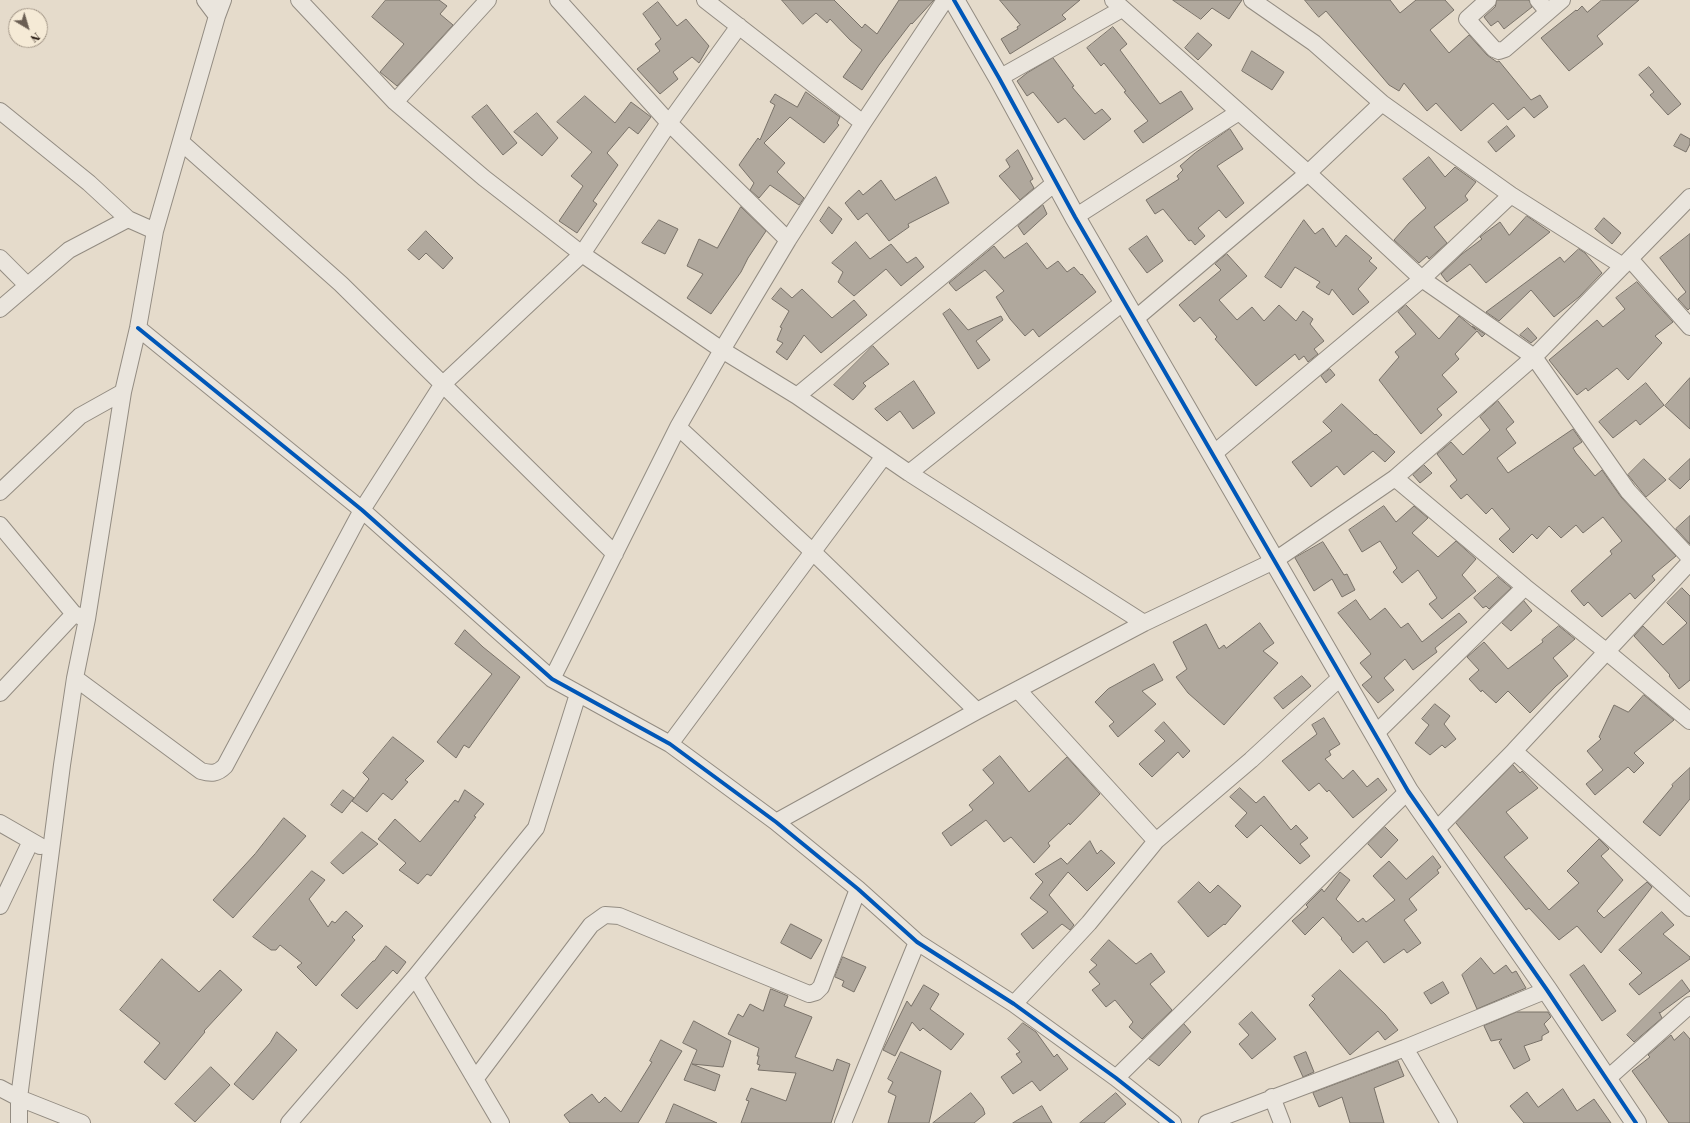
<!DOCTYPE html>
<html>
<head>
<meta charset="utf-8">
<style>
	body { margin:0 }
	#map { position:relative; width:1690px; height:1123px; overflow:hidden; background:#e5dbcb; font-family:"Libre Bodoni",serif }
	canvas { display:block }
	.north { position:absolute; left:8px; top:8px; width:40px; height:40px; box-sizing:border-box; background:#f5ead6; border:1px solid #a39788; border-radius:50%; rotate:142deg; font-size:11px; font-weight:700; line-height:16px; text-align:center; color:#271a12 }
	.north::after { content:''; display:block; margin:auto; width:14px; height:18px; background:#6a5e53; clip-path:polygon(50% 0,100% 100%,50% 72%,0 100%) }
</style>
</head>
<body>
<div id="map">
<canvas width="1690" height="1123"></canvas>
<div class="north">N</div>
</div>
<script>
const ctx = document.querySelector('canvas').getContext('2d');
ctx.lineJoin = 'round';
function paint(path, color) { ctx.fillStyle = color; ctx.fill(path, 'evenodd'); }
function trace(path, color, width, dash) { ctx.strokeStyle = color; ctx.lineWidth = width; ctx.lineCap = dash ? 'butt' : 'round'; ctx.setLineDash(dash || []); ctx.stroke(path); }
const building = new Path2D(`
	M386,0H439L447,6L440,14L453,25L397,86L380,72L404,44L372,17Z
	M782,0H834L862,28L865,24L877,34L899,0H934L912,24L911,23L879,65L862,90L843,77L862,50L850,40L830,19L827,23L816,13L803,24Z
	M1000,0H1080L1062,15L1066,19L1010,54L1001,39L1018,29L1017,27L1020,25Z
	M1173,0H1242L1229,19L1212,8L1201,19Z
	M1305,0H1390L1400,13L1416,0H1445L1454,10L1430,30L1449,53L1469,35L1487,55L1497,62L1499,61L1531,100L1540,95L1548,107L1534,118L1524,107L1508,120L1493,103L1461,131L1436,103L1427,111L1404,83L1399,91L1389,85L1326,11L1319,17Z
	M1497,0H1529L1532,7L1504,29L1498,21L1491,26L1484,17L1495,7Z
	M1602,0H1639L1597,36L1603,44L1569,71L1541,38L1576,10L1577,11L1582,6L1587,12Z
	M658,2L677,26L686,19L709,46L699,63L692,57L673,72L678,79L660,94L637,69L660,51L655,44L661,39L643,14Z
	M1113,27L1127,44L1120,50L1160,104L1181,91L1193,109L1143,143L1134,131L1148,121L1124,92L1126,91L1104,63L1101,66L1087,48Z
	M1198,33L1212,45L1198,60L1185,48Z
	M1252,51L1284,72L1272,90L1242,71Z
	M1053,58L1074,86L1072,87L1095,114L1102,109L1111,119L1084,140L1065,118L1058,123L1033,92L1027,96L1017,81L1027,73Z
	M1649,67L1681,104L1668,115L1650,95L1654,92L1639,75Z
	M806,92L840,117L837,123L839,125L824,143L790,117L764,143L785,163L777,172L804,198L799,205L770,185L759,198L750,190L754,183L739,165L758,138L760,140L775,105L770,102L775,94L797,107Z
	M585,96L615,123L631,102L651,117L638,134L629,127L607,153L618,165L593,201L597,204L577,233L559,221L583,186L571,176L592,152L557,122Z
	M487,105L517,143L503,155L472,117Z
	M537,113L558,138L542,156L514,132Z
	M1507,126L1515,136L1496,152L1488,142Z
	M1230,129L1243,149L1217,166L1244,203L1226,218L1219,210L1198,228L1205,236L1195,245L1191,240L1189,241L1163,209L1155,214L1146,200L1179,179L1177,176L1183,170L1180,166L1195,153Z
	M1681,134L1690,139V144L1686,152L1674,146Z
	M1018,150L1033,179L1030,181L1034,188L1020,200L999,176L1010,167L1006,160Z
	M1429,157L1445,177L1455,167L1476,182L1465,196L1468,200L1434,227L1447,243L1429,259L1427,256L1419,263L1394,240L1409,223L1426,208L1403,179Z
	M936,177L949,203L908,224L909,227L889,241L867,213L858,220L845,203L859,190L863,195L881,180L895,200Z
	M1043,205L1047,214L1024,235L1018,226Z
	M741,207L766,231L748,258L741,272L711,314L687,298L703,274L687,266L699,239L717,248Z
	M829,207L842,219L832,234L820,221Z
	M1527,216L1550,232L1486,283L1470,264L1447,282L1441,274L1462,254L1482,239L1480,237L1485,233L1500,222L1509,235Z
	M1604,218L1621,233L1612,244L1595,229Z
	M659,220L678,229L665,254L642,243Z
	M1304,220L1315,234L1323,228L1336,247L1346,235L1372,258L1369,261L1377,268L1358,289L1369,302L1353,315L1332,289L1329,295L1316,287L1320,282L1295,267L1281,288L1265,277Z
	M426,231L453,258L443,269L426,253L419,260L408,250Z
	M1690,234V308L1688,310L1678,299L1686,292L1660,258Z
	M1147,236L1163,261L1147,273L1129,249Z
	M856,242L870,259L891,244L907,263L916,257L924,267L901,286L886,269L854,296L838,282L843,272L832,263Z
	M1027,243L1047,269L1058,261L1067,272L1074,267L1081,275L1082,274L1096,292L1039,337L1033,329L1025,336L1010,319L996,297L1004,291L985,270L956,291L949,283L994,246L1004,258Z
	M1579,249L1585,253L1602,273L1579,297L1554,317L1531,290L1499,321L1486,312L1560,257L1564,262Z
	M1227,254L1247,276L1219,300L1237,320L1252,307L1264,321L1279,305L1296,321L1303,311L1313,319L1310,324L1324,341L1314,349L1318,354L1308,362L1304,356L1299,360L1295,354L1256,386L1215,339L1217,337L1200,317L1194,322L1179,305L1221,270L1215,264Z
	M1637,282L1673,322L1655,336L1662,343L1628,380L1617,368L1588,391L1586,388L1577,395L1549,360L1597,320L1603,327L1625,309L1616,298Z
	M781,288L792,298L802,289L832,318L854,300L867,315L821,353L804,335L787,360L776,352L783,343L777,340L782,328L780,327L789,311L772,299Z
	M1406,305L1439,339L1459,316L1476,330L1472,326L1485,334L1482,337L1477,331L1455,354L1459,359L1442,375L1457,392L1437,409L1442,415L1421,434L1379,380L1399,357L1395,352L1416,334L1398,312Z
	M950,309L968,330L1001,316L1003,320L976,341L990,360L978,369L943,314Z
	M1528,328L1537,338L1531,343L1520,335Z
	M873,346L889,364L863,383L866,386L853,400L834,385Z
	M1330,369L1335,375L1326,383L1321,376Z
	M1690,378V429L1665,406Z
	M914,381L935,413L913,429L900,411L887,421L875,409Z
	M1646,383L1664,405L1640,425L1636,420L1613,438L1599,422Z
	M1498,401L1514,422L1506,429L1516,443L1497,458L1508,473L1573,429L1582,442L1573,448L1576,453L1595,476L1602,470L1621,497L1676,556L1652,576L1655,580L1635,599L1630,593L1602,617L1588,602L1584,606L1571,591L1612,554L1610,551L1622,541L1603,517L1583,533L1576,525L1561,538L1549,526L1537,539L1532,534L1513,553L1499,539L1510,529L1492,508L1486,514L1467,494L1461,499L1450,486L1457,480L1437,454L1451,442L1463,455L1490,430L1480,417Z
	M1342,404L1375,435L1376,434L1395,452L1385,462L1373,451L1344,475L1337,466L1311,487L1292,462L1332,431L1323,422Z
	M1644,459L1666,480L1646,497L1628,475Z
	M1690,459V479L1680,489L1669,479Z
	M1424,465L1432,473L1420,483L1413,475Z
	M1384,506L1396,522L1414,506L1428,518L1412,533L1438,557L1456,541L1476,559L1462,575L1476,591L1442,619L1429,604L1437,598L1418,570L1402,583L1393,572L1397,568L1380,541L1362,552L1349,530Z
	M1690,516V544L1676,529Z
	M1323,542L1344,575L1347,574L1355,590L1342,597L1332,579L1314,591L1295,558Z
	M1498,577L1511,588L1489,609L1486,606L1483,608L1474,598Z
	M1682,588L1690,596V680L1679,689L1669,676L1670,675L1634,636L1643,626L1663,645L1687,623L1667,603Z
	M1356,600L1370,620L1385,608L1401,628L1408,623L1422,642L1459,613L1467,622L1435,648L1437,652L1413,670L1405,659L1384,678L1394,690L1378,703L1362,685L1372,677L1360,663L1371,654L1338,613Z
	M1524,601L1532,611L1511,631L1502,623Z
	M1260,623L1274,643L1263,651L1278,663L1224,725L1188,693L1176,677L1187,669L1173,642L1206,624L1219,649L1224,645L1226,648Z
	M1559,626L1575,639L1553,658L1568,676L1556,686L1530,713L1508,691L1496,703L1482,690L1481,692L1469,679L1479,670L1467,657L1484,642L1508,669L1543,642L1542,640Z
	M465,630L483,647L520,677L469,748L464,745L456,758L437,742L492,674L455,644Z
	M1154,664L1163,680L1142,691L1156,704L1118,737L1109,726L1114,722L1095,702L1108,689Z
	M1302,676L1311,686L1283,709L1274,698Z
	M1644,695L1674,720L1634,753L1644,763L1634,773L1628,767L1595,795L1586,784L1603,770L1587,751L1601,739L1599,737L1614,705L1628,712Z
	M1435,704L1450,716L1444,724L1456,739L1445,748L1442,745L1430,755L1415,743L1429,725L1422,719Z
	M1324,718L1340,744L1329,751L1331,755L1325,759L1343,779L1353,770L1367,787L1378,778L1387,790L1353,818L1329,790L1327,792L1319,783L1309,791L1282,761L1317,734L1312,725Z
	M1164,722L1190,751L1183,758L1178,752L1152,777L1139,764L1165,741L1155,731Z
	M393,737L424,761L405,780L408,782L392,800L383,793L367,812L352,801L369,779L363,773Z
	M1000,756L1029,792L1067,757L1100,794L1070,825L1069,823L1048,843L1050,846L1034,863L1011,837L1004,842L986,820L951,846L942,833L973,810L969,805L994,783L983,770Z
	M1513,765L1520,773L1522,771L1538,788L1506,812L1528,838L1504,857L1549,910L1579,883L1567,871L1599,839L1609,849L1601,856L1623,880L1597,911L1604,918L1647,882L1652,887L1601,953L1577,926L1559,940L1529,908L1526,910L1456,823Z
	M1690,768V799L1660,836L1643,822L1673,786L1672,785Z
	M1240,788L1256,803L1264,796L1291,830L1296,825L1308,838L1300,844L1310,856L1300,864L1261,825L1247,838L1235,826L1247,813L1230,797Z
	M343,790L354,798L342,813L331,805Z
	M465,790L484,804L474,816L476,817L431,876L427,874L418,884L399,870L406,863L378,839L395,819L420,842L455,800L458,802Z
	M284,818L306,836L233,918L213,900L255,854Z
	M1385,827L1398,840L1381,858L1368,844Z
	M362,832L378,844L343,874L331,863Z
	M1090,841L1097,854L1101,850L1115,863L1087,891L1068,872L1049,895L1074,925L1070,930L1062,924L1033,949L1021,934L1048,912L1030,898L1043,882L1035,874L1061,858L1067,864Z
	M1433,856L1441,867L1437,870L1439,873L1409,899L1417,910L1404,920L1421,943L1407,953L1404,949L1384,963L1367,941L1353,953L1341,939L1342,938L1323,917L1305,935L1292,921L1308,907L1306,905L1322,889L1324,892L1340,872L1350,880L1336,899L1358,922L1363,918L1366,922L1395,900L1373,876L1389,861L1406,879Z
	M312,871L325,880L309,899L328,927L332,921L335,923L346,911L363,926L352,937L355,940L316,986L297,967L302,963L280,945L276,950H271L253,937Z
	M1199,882L1210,893L1218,885L1241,906L1225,925L1224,924L1208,937L1178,902Z
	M1662,912L1674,925L1663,934L1690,957V959L1639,995L1629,984L1642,973L1619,950Z
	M791,924L822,940L811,959L781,943Z
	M1109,940L1136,964L1151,953L1165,972L1150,984L1172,1010L1142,1039L1129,1027L1133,1022L1115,1000L1106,1007L1092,990L1100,984L1089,972L1097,965L1091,960Z
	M386,946L406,962L397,974L393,970L357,1009L341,995L373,961H374Z
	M843,957L866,967L854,992L842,986L844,981L835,977Z
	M1481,958L1494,974L1506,965L1512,973L1516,971L1526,988L1477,1009L1462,975Z
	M162,959L199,992L220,970L242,990L204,1031L205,1032L165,1080L144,1062L160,1043L120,1010Z
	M1584,965L1616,1011L1602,1021L1570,975Z
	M1340,970L1385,1014L1398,1030L1385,1040L1378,1031L1350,1055L1309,1005L1315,999L1312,996Z
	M1682,980L1690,991L1660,1013L1659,1012L1662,1018L1634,1042L1627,1035Z
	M1443,982L1449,993L1431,1004L1424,993Z
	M924,985L939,994L930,1009L964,1034L951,1050L923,1028L920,1031L912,1022L895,1056L883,1050L907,1001L911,1006Z
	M771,989L788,996L784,1006L812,1017L795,1057L833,1071L837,1059L850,1064L831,1123H741L749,1101L746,1100L751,1088L786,1101L796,1073L758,1070L760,1065L757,1064L759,1056H757L759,1048L728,1034L738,1014L743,1017L750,1004L763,1011Z
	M1252,1012L1276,1039L1252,1059L1239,1044L1249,1035L1239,1024Z
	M1517,1012H1548L1551,1017L1544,1024L1549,1032L1542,1036V1040L1524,1046L1530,1060L1514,1069L1499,1042L1502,1039L1491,1041L1484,1026Z
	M694,1021L731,1041L723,1067L692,1064L720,1075L715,1091L684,1080L697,1050L683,1043Z
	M1023,1023L1036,1032L1054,1057L1057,1054L1068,1069L1040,1091L1032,1081L1013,1094L1001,1077L1022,1062L1016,1054L1020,1052L1008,1039Z
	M1184,1024L1191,1032L1159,1066L1149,1059Z
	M277,1032L297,1050L253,1100L234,1084L270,1043Z
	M1684,1032L1690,1039V1123H1669L1632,1071L1650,1057L1648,1055L1671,1035L1674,1040Z
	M661,1040L682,1051L638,1123H570L564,1115L592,1094L599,1103L605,1097L621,1112L652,1062L650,1061Z
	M901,1052L941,1071L929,1123H888L896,1096L888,1092L893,1082L888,1079Z
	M1306,1052L1314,1072L1303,1077L1294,1057Z
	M1398,1061L1404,1076L1374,1088L1384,1123H1350L1342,1097L1319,1107L1313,1093Z
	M211,1067L230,1085L195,1122L175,1104Z
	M1563,1089L1577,1111L1594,1099L1611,1123H1524L1510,1106L1527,1092L1538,1107Z
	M971,1093L983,1108L985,1114L974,1123H933Z
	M1116,1093L1126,1104L1104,1123H1080Z
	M674,1104L717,1123H666Z
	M1042,1106L1052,1123H1013Z`);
paint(building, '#b0a89d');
trace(building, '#797269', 1);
const minor = new Path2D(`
	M205,0L217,16
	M299,0L395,102L484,178L582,254L722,350L797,396L909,473L1144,623
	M558,0L669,123L788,240
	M705,0L863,123
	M1113,0L1308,173L1422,279L1534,357L1628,491L1690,558
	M1252,0L1314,43L1382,103L1511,195L1623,266
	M1488,0L1467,19L1494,49L1499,51L1505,49L1562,0
	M1538,0L1548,12
	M999,78L1122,9
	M395,102L488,0
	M0,111L89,183L128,219
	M181,142L341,284L615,554
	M1075,217L1239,112
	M0,258L27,285
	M1630,259L1690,327
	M0,309L69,250L128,219L155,231
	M1135,319L1308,173L1382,103
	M138,328L362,510L552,679L670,744L776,822L858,889L917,942L1014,1004L1116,1078L1173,1123
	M797,396L1056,182
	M678,427L813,552L977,711
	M1212,455L1422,279L1511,195
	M909,473L1125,301
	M1395,478L1525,587L1607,652L1690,721
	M0,492L80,416L123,392
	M0,525L74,614L87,619
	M75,678L201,771C211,774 217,774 225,766L362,510L442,385L582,254L669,123L739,26
	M552,679L678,427L722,350L788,240L863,123L945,0
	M1018,690L1156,841
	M0,693L74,614
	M1374,735L1525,587
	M670,744L884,456
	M1514,751L1690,908
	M776,822L977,711L1144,623L1274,561L1395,478L1534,357L1690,197
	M0,823L40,846
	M1435,831L1514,751L1690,562
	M0,906L31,841
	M415,977L501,1123
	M1014,1004L1089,923L1156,841L1251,760L1341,677
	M1405,1048L1449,1123
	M476,1078L591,925L605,915L619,916L809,994L816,992L821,987L858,889
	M1116,1078L1408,791
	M1607,1079L1690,1005
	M0,1088L19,1098L82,1123
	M1272,1097L1282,1123
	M19,1123V1098L62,765L75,678L87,619L123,392L138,328L155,231L217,16L223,0
	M289,1123L415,977L536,828L578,694
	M843,1123L917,942
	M1207,1123L1405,1048L1547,990`);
const tertiary = new Path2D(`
	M954,0L999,78L1075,217L1408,791L1547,990L1636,1123`);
trace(minor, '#938c82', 18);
trace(tertiary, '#938c82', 22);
trace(minor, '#eae5dd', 16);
trace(tertiary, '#eae5dd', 20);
trace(new Path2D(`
	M954,0L999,78L1075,217L1408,791L1547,990L1636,1123
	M138,328L362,510L552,679L670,744L776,822L858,889L917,942L1014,1004L1116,1078L1173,1123`), '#0057b8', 4);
</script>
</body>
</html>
